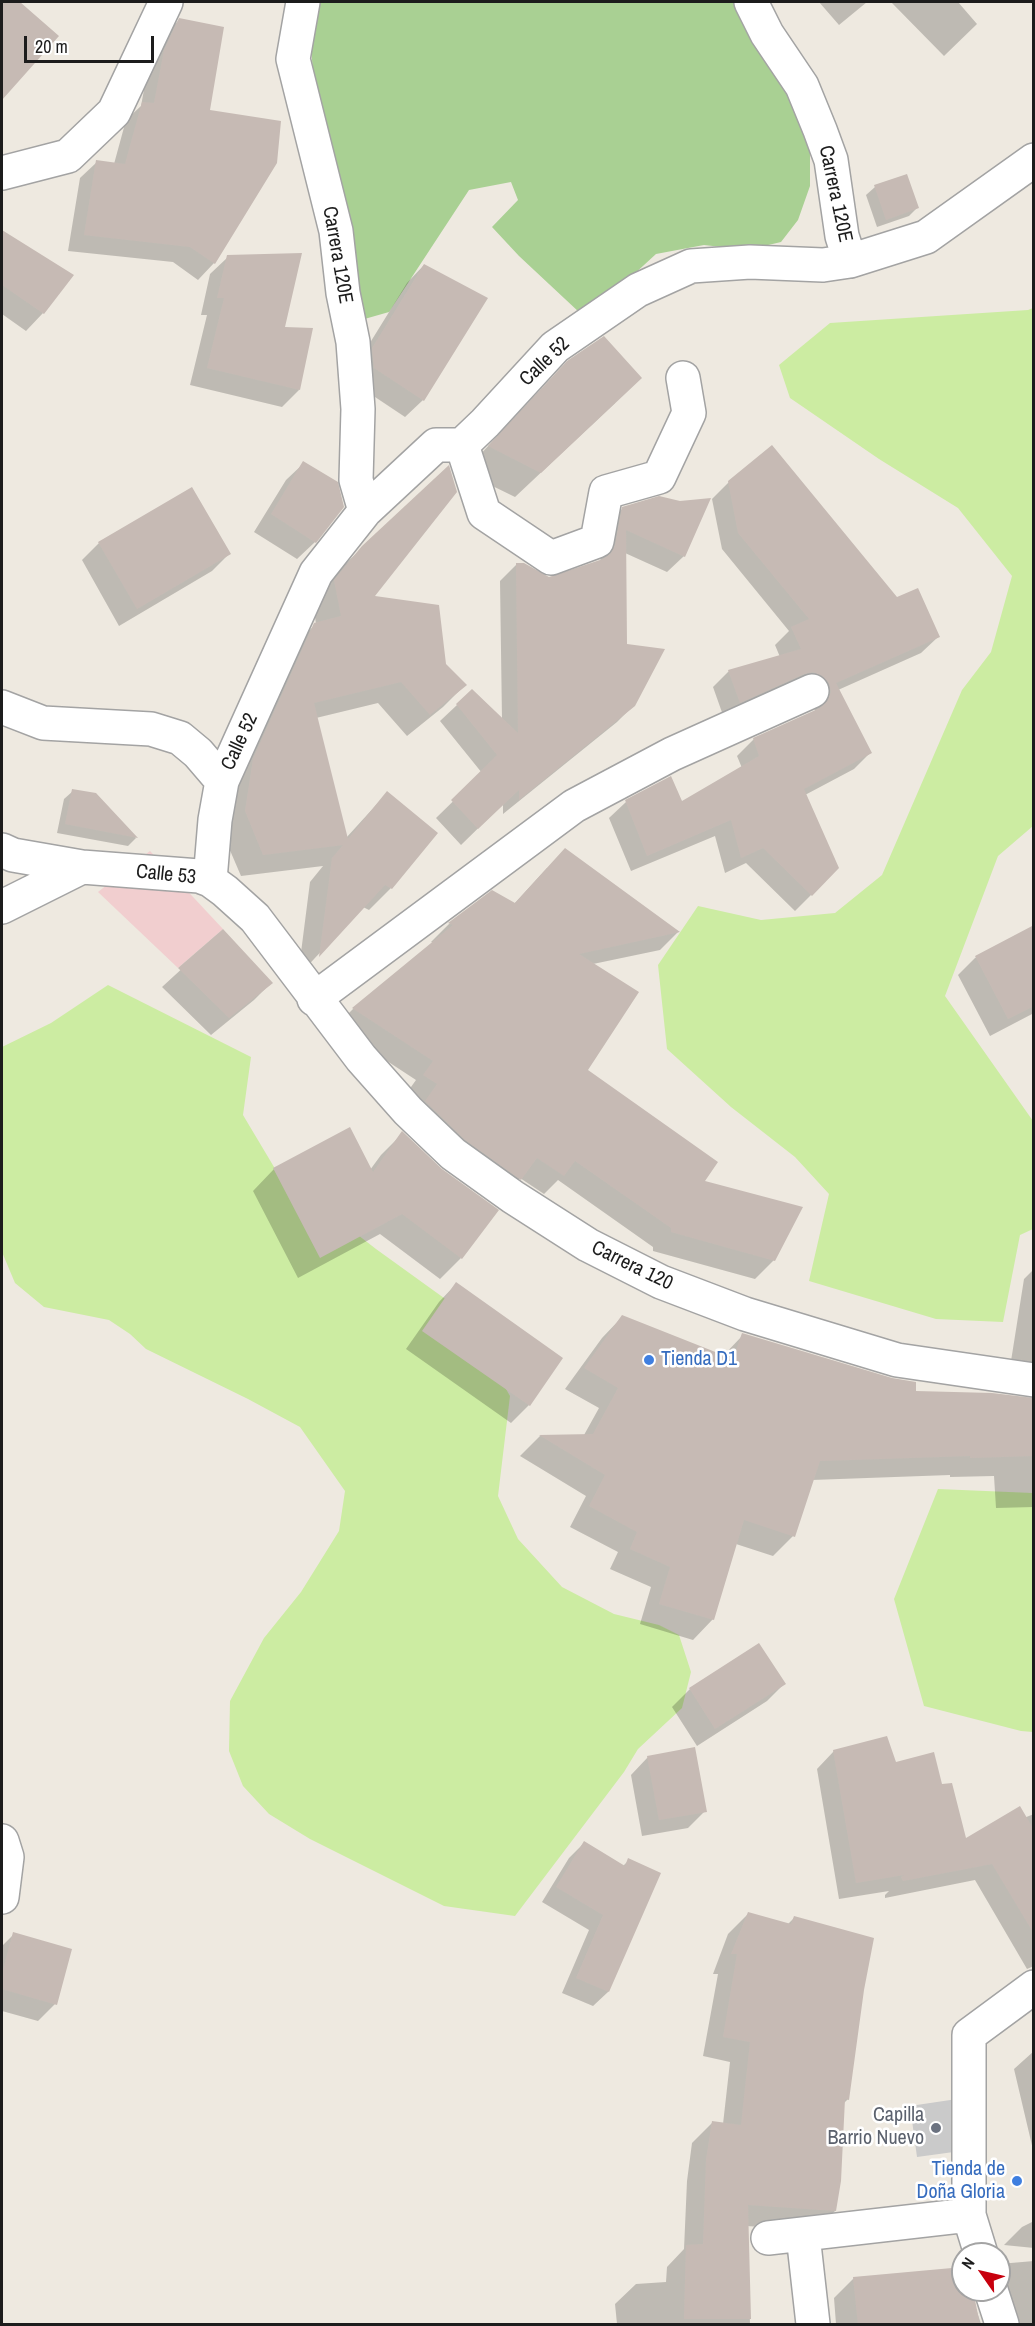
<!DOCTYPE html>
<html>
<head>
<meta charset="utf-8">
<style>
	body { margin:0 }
	#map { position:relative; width:1035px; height:2326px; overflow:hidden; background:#eee9e0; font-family:"Archivo Narrow",sans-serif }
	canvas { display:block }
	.frame { position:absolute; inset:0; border:3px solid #1c1c1c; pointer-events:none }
	.north { position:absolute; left:951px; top:2242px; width:60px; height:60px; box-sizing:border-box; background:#fff; border:2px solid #a4a4a4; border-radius:50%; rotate:304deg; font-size:16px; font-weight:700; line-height:24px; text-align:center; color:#1c1c1c }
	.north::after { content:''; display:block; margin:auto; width:21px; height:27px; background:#c8000e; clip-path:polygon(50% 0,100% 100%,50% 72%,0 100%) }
	.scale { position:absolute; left:24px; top:36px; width:130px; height:27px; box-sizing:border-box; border:3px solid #1c1c1c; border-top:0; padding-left:8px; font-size:18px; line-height:21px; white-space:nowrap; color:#1c1c1c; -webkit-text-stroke:4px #fff; paint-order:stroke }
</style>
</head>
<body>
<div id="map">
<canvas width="1035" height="2326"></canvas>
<div class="frame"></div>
<div class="north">N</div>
<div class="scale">20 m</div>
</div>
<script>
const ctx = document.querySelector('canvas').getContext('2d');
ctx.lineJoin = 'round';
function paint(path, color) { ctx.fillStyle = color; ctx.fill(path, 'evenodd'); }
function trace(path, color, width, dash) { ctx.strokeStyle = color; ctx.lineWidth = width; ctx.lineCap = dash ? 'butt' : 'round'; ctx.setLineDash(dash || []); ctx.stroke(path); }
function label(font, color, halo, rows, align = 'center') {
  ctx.font = font + ' "Archivo Narrow",sans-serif'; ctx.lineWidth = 5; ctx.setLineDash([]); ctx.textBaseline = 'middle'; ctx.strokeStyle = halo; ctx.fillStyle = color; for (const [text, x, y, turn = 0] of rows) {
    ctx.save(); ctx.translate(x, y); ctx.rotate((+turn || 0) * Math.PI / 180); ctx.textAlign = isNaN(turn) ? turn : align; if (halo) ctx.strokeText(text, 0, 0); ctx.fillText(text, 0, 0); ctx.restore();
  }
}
paint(new Path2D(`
	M150,851L223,929L178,968L98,892Z`), '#f1cecf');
paint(new Path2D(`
	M957,2099L961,2151L917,2157L910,2106Z`), '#cacaca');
paint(new Path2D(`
	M1033,308V826L998,856L945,996L1033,1121V1229L1020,1235L1003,1322L936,1319L809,1281L829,1194L795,1157L731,1107L667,1049L658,965L698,906L761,920L835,913L882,875L962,690L991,652L1012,576L958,508L879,459L790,398L779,365L830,323L1028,310Z
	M108,985L251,1057L243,1115L277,1172L376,1249L462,1311L510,1396L498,1496L518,1539L562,1587L614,1614L659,1625L679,1635L691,1672L682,1708L638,1749L624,1772L515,1916L444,1906L310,1839L269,1814L243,1786L229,1751L230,1701L264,1638L301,1592L339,1531L345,1491L300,1427L248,1399L146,1349L130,1334L109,1320L44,1307L15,1283L2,1252V1047L51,1023Z
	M938,1489L1033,1493V1732L1021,1731L924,1706L894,1599Z`), '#cceca2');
paint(new Path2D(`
	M319,2H738L782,71L810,144V186L798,220L781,242L747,250L704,245L656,254L619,288L580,313L519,256L492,227L518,200L511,182L469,190L389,312L361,320L316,106L311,48Z`), '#a9d093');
paint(new Path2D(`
	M2,2H18L57,36L2,97Z
	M819,2H867L839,25Z
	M891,2H958L977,24L944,56Z
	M180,19L208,112L276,163L214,263L198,280L173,262L68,251L80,178L97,162L114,164L126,120L141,106L148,68L163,36Z
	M906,176L917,208L909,216L877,227L866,195L875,187Z
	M228,257L283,329L299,390L282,407L190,385L207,315H201L210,274Z
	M8,264L43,313L26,331L2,314V275Z
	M424,265L423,400L405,417L357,385L355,367L407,283Z
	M542,388L615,403L515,497L464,472Z
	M304,463L315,542L297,559L254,532L286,480Z
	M729,482L897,599L938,637L921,653L838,690L870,753L854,769L805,795L811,895L795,911L746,863L725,873L715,836L631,871L609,818L626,802L670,778L681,804L742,768L737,756L754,739L815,711L813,701L724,718L713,687L729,671L780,657L775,645L789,631L722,549L712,499Z
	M623,508L684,556L667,572L625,553L626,646L634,705L617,722L503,814V804L461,845L436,818L482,773L440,721L457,705L502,720L500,581L517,564L548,578L600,562L606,525Z
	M99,543L229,554L212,571L119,626L82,560Z
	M363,547L372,597L465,685L443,707L407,736L378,703L316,718L346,838L387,793L391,888L369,910L363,907L298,976L310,882L323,866L241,876L223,834L231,782L292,647L316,624L313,603L339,570Z
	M73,791L96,795L136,838L128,846L57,833L64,799Z
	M547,868L678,932L660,950L593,964L586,1071L703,1182L774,1260L755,1279L653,1251V1247L558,1180L544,1194L520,1178L501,1197L406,1094L416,1080L335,1027L353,1009L434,943L431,942L449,924L492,892L514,904Z
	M223,931L271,983L254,1000L211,1035L162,987Z
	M1024,932L1034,951V1013L990,1036L958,975L975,958Z
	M402,1134L461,1258L440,1279L380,1234L298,1278L253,1191L274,1169L370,1170L381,1155Z
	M1034,1269V1507L996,1508L994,1476L950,1477V1475L812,1480L793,1536L773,1556L736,1544L713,1619L693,1640L640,1624L651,1587L610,1569L618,1552L570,1527L586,1496L520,1456L540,1436L584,1435L599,1408L565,1389L602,1338L622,1317L722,1357L743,1335L915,1393L1033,1400L1031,1393L1008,1380L1024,1279Z
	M456,1284L561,1358L529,1405L511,1423L406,1349L439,1302Z
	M759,1645L784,1684L767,1701L697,1746L672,1707L690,1689Z
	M834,1751L895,1764L941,1786L965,1841L1034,1814V1966L1027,1969L975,1880L885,1898V1895L889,1891L839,1899L817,1769Z
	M648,1757L705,1811L688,1828L642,1836L631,1775Z
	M584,1843L623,1866L629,1860L608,1992L593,2006L562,1993L589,1930L542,1902L569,1858Z
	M748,1914L787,1925L794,1918L863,1990L848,2099L843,2104L835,2211L815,2231L747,2226L750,2324H617L615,2304L636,2284L666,2282L667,2267L684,2249L687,2181L692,2143L712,2123L723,2124L730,2062L703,2056L718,1974H713L728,1934Z
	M14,1934L55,2004L38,2021L2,2011V1946Z
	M1034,2051V2154L1014,2069Z
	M1034,2221V2248L1004,2245L1022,2227Z
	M1034,2261V2324H996L984,2296L974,2291H972V2296L981,2324H836L834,2298L854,2278L963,2268V2290H999V2264Z`), '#0003');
paint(new Path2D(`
	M2,2H20L59,36L2,100Z
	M179,18L224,27L210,110L281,121L277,163L215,264L190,247L84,235L96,160L125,164L142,102L154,103L164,50Z
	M907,174L919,208L886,220L874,185Z
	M2,230L74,275L44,314L2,285Z
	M302,253L285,327L313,328L300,390L207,368L224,298H217L227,255Z
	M424,264L488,298L424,401L374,368L372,348Z
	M604,336L642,378L541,473L488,446L567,361Z
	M772,445L897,597L918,588L940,637L836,683L872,753L804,789L839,868L812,896L763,848L741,858L731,820L647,856L625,800L671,776L682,801L759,756L753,738L820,708L827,701L831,692L829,683L822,676L813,672L804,674L740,703L728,670L801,649L791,627L809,619L738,533L728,481Z
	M303,461L338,482L344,507L316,543L271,514Z
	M449,465L457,492L375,596L439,605L446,664L467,685L430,715L401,682L314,703L348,839L387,791L438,833L392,889L385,885L319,957L332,858L343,845L263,855L245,811L253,759L314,623L341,616L334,580L362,546Z
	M192,487L231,554L137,609L98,542Z
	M659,496L680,501L711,498L685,557L626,530L627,644L665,649L635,706L519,800V790L478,829L451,800L497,755L456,704L472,689L518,733L516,563H524L549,577L603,559L611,553L615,545L622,507Z
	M72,789L96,793L138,838L65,824Z
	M565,848L680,932L579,954L639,992L588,1070L718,1162L705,1181L803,1207L775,1261L671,1232V1228L575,1161L564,1176L537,1158L521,1180L465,1140L425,1101L437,1084L423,1075L433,1061L352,1008L453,925L448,923L492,890L515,903Z
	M1034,925V1006L1008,1019L975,956Z
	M223,929L273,983L229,1018L178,968Z
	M350,1127L373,1172L402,1131L442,1169L499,1210L462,1259L402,1214L320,1258L273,1168Z
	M456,1282L563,1358L530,1406L422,1331Z
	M622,1315L733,1359L742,1333L892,1378L916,1382V1391L992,1393L1034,1398V1456L970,1458V1456L820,1461L795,1537L744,1520L714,1620L659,1604L670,1567L630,1549L637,1532L589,1506L605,1475L539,1435L593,1434L618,1388L584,1368Z
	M759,1643L786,1684L715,1729L689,1688Z
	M887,1736L896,1762L934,1752L942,1784L952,1783L966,1838L1020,1806L1034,1830V1934L992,1864L903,1881L901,1877L904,1875L856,1883L833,1750Z
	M695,1747L707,1812L659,1820L647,1756Z
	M584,1841L625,1866L628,1858L661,1873L609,1992L576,1978L603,1915L556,1887Z
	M748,1912L791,1924L794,1916L874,1938L864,1990L849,2100L845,2099L841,2181L836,2211L748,2205L751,2319H684L686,2245L703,2244L706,2160L712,2121L741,2125L750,2042L723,2037L737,1954H731Z
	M13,1932L72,1949L57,2005L2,1989V1974Z
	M963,2267V2290H973L980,2325H858L853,2277Z`), '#c6bab4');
const minor = new Path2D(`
	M303,2L293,59L336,231L343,293L353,342L358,409L356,480L365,511
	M751,2L767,34L802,86L820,130L831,160L842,236L850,261
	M2,173L68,156L114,112L166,2
	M462,445L484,513L551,558L597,541L606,492L659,477L689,413L683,378
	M2,707L43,723L151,729L180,738L198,753L222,781L215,820L210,880
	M222,781L316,573L365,511L436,445H462L485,423L555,347L638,290L691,266L750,262L823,265L850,261L926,237L1034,160
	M2,850L13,855L82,867L199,876L210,880L225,891L255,918L361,1058L408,1111L453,1154L513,1197L588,1245L661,1282L745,1314L897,1360L1034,1380
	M2,907L82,867
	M314,999L574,806L672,754L812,691
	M2,1841L7,1857L2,1897
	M803,2235L813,2324
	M768,2238L969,2215
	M981,2254L969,2215V2035L1034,1987
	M991,2290L1002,2324`);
trace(minor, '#a3a3a3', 36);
trace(minor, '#fff', 33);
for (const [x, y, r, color] of [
	[649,1360,6,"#3f7fe0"],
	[936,2128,6,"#6b7280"],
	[1017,2181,6,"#3f7fe0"]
]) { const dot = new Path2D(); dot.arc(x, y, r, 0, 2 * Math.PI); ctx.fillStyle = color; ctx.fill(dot); trace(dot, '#fff', 2); }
label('20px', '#1c1c1c', '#fff', [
	["Carrera 120E",835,194,78],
	["Carrera 120E",337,255,80],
	["Calle 52",545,362,-44],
	["Calle 52",240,742,-65],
	["Calle 53",166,875,6],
	["Carrera 120",632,1266,26]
]);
label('20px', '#366cbe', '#fff', [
	["Tienda D1",661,1360],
	["Tienda de",1005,2170,"right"],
	["Doña Gloria",1005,2193,"right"]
], 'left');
label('20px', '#5b616d', '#fff', [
	["Capilla",924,2116],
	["Barrio Nuevo",924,2139]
], 'right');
</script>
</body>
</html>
